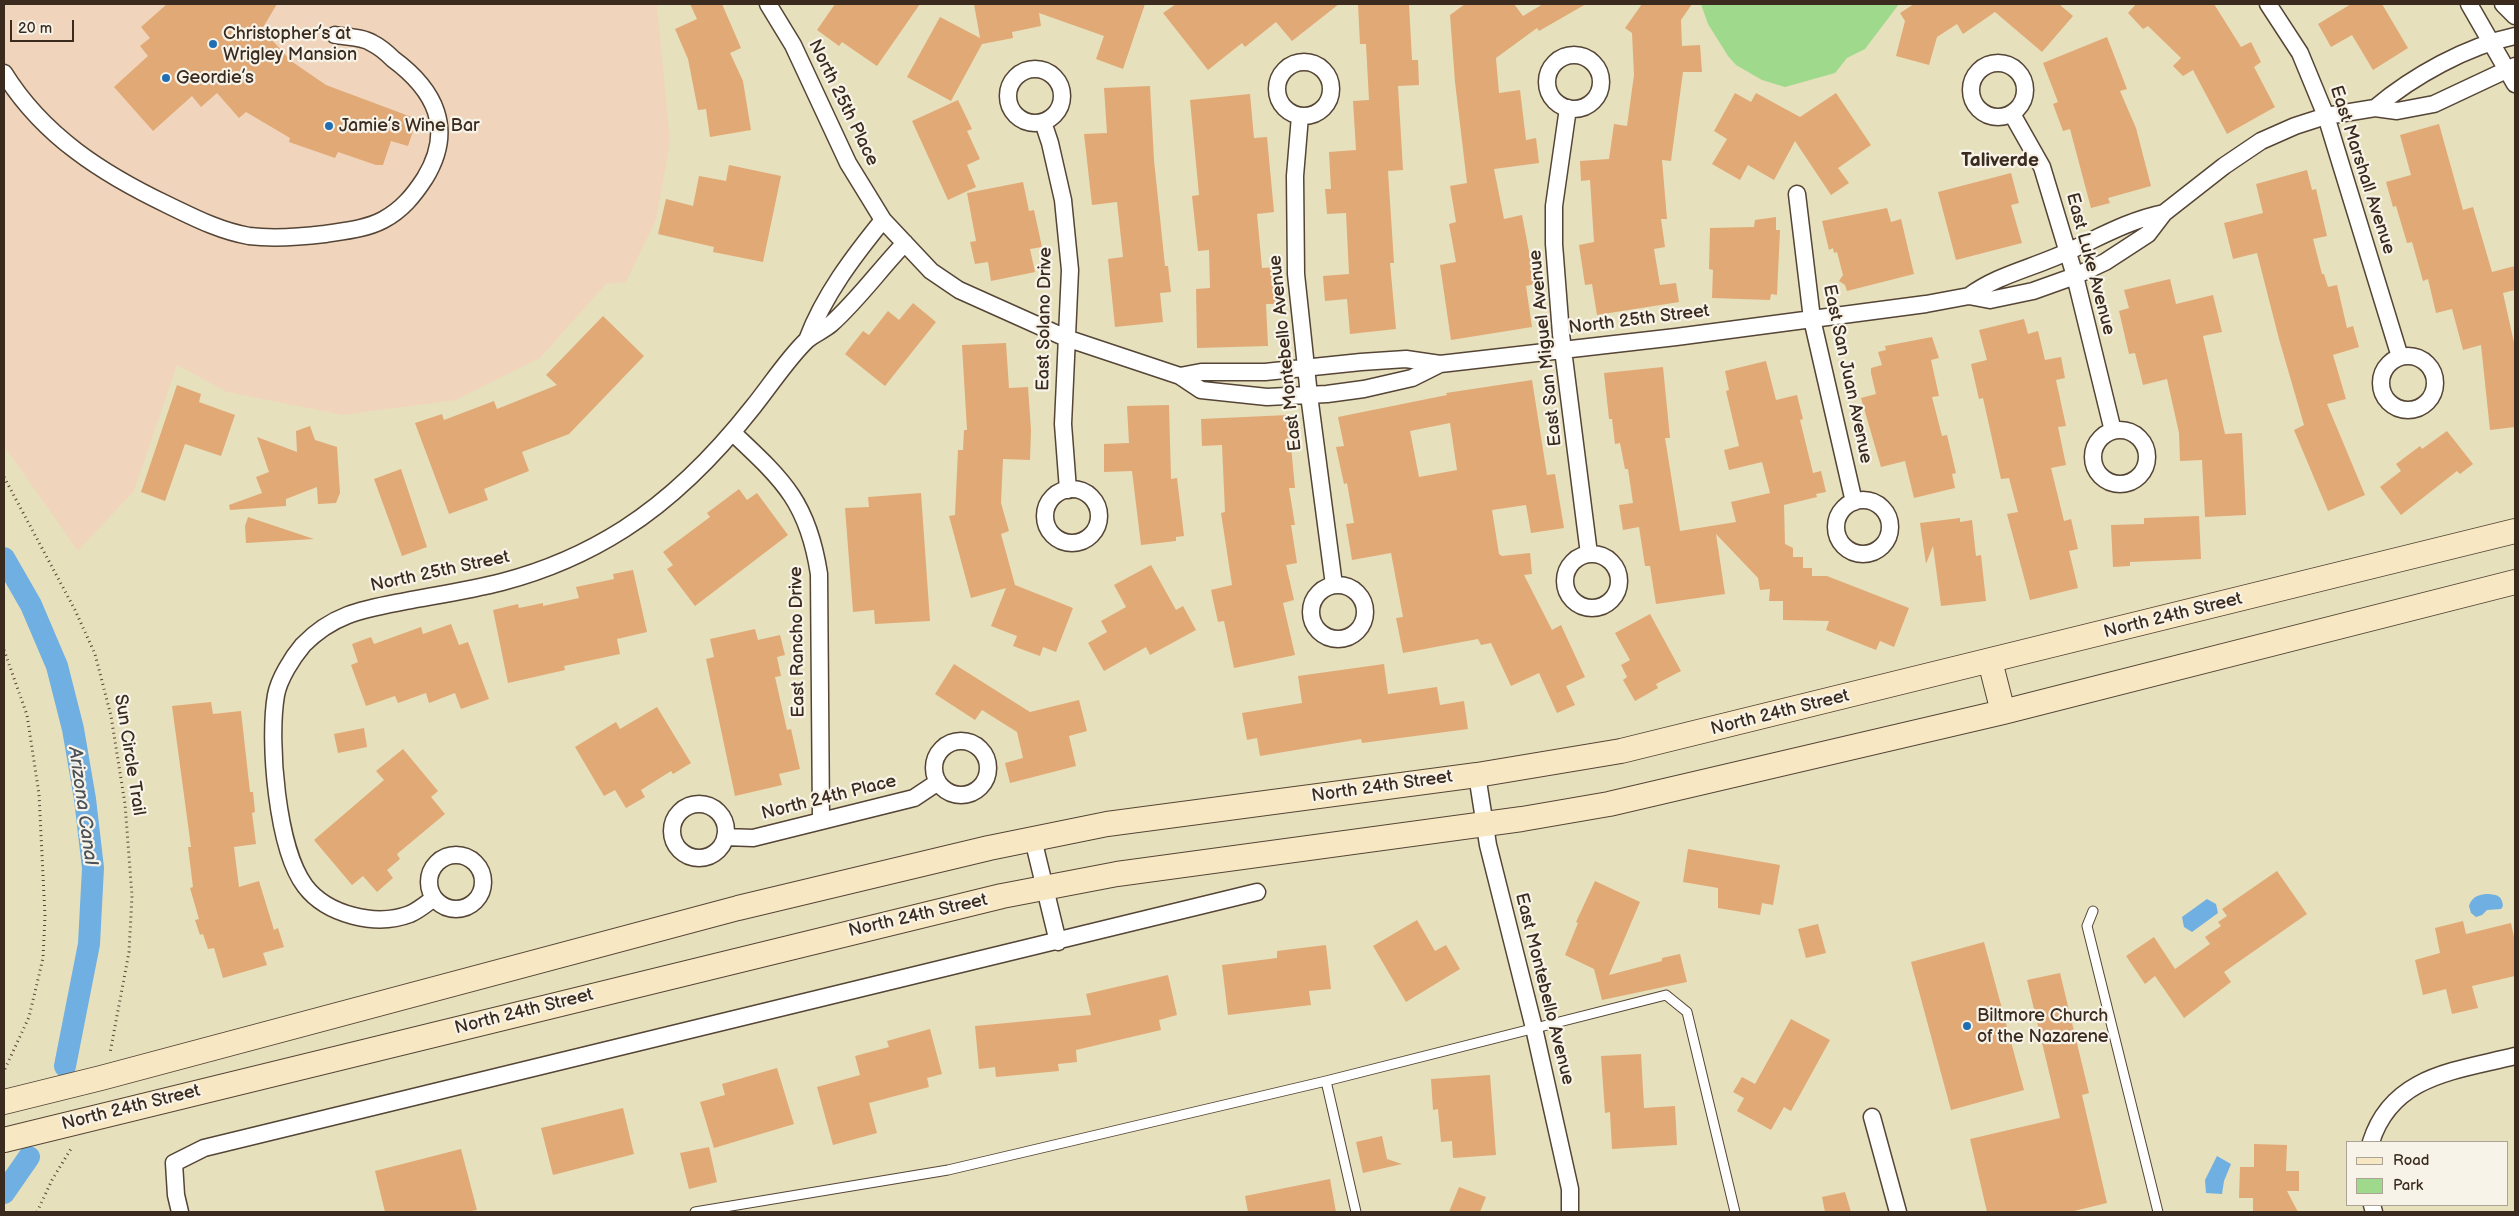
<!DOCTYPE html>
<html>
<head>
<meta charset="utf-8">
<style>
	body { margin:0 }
	#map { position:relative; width:2519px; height:1216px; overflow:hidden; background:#e7e0bc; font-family:"Balsamiq Sans",sans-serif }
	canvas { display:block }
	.frame { position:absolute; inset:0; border:5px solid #3b2a1e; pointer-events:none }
	.legend { position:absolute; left:2346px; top:1141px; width:162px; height:65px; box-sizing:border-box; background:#f7f3e8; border:1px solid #aca397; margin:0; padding:6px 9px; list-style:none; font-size:15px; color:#3b2a1e }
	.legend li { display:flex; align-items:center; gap:10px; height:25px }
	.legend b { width:25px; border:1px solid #aca397 }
	.scale { position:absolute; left:10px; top:20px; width:64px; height:22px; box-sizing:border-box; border:2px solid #3b2a1e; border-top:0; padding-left:6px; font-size:15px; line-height:18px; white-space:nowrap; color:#3b2a1e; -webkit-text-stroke:4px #f7f3e8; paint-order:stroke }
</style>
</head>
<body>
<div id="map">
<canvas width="2519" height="1216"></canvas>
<div class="frame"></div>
<ul class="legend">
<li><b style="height:6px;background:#f7e8c3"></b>Road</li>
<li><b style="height:14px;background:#9ed98c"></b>Park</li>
</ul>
<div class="scale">20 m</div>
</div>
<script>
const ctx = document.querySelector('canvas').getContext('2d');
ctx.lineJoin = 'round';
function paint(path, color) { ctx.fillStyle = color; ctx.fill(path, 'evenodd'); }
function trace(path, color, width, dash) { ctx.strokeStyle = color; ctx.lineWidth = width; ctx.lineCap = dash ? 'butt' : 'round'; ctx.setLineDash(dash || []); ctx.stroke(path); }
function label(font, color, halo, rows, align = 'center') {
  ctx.font = font + ' "Balsamiq Sans",sans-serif'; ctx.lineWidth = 4.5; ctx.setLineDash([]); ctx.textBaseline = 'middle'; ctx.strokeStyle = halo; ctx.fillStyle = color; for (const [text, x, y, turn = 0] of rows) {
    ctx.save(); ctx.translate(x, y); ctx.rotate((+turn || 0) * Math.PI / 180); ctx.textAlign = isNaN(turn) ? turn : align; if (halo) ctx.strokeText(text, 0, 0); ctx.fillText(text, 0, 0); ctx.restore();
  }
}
paint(new Path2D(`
	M4,4H657L670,142L656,220L626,282L606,284L540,358L456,400L343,415L227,392L177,365L134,491L78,551L4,446Z`), '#f0d5bc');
paint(new Path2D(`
	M1701,4H1899L1865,49L1847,58L1835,73L1785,87L1762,80L1736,65L1728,56L1708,24Z`), '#9ed98c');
paint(new Path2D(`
	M2489,894C2499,895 2502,897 2503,906L2501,909L2487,910L2482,915L2476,917L2471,913L2469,906C2472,896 2480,894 2489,894Z
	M2207,899L2216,904L2218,913L2192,932L2184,927L2182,917Z
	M2217,1156L2231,1164L2224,1181L2222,1194L2206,1193L2205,1180Z`), '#6fafe2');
trace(new Path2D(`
	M4,558L31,605L57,666L73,729L85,799L93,868L89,944L65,1066
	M4,1193L29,1157`), '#6fafe2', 22);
paint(new Path2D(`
	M167,4H277L262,29L291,61L326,85L417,119L408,146L391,141L383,165H376L338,152L335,158L289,142L290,138L246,112L239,118L217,93L201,107L192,96L153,131L114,87L148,56L140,46L150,38L141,27Z
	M690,4H722L741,48L730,53L743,81L751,130L710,137L706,109L698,110L688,59L675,29L697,19Z
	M835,4H920L877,66L842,42L839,46L817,30Z
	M974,4H1145L1123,69L1096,59L1104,36L1039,13L1041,26L1012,32L1013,38L982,44L951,101L907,77L940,17L980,38Z
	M1176,4H1339L1292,41L1276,22L1245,47L1242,43L1208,70L1163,13Z
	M1358,4H1409L1412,60H1418L1419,85L1398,86L1403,170L1388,171L1394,263H1390L1396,329L1350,334L1347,299L1325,301L1323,276L1349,274L1346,213L1327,214L1325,189H1331L1329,152L1356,150L1353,101L1369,100L1366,44H1360Z
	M1465,4H1514L1523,16L1543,4H1586L1539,31L1537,28L1496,58L1499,93L1520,90L1526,140L1536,138L1539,163L1494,169L1504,219L1522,215L1535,284L1526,286L1532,327L1451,340L1440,265L1456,262L1449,224L1456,222L1450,186L1467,183L1455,82L1450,15Z
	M1642,4H1692L1681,20L1682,46L1700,45L1702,72H1683L1671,161L1662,160L1667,219H1661L1665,247L1654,249L1660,285L1676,283L1679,302L1597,315L1592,284L1585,285L1579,245L1594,242L1590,180L1581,181L1580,161L1609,159L1614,124L1627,126L1634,75L1632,33L1625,28Z
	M1914,4H2059L2073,16L2042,52L1995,12L1963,34L1957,24L1937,37L1929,65L1896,56L1905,21L1900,13Z
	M2136,4H2214L2241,47L2251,42L2261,62L2254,67L2275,107L2227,134L2193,70L2183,76L2173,66L2181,58L2148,26L2143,29L2128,13Z
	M2351,4H2382L2408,48L2373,70L2352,35L2331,47L2318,24Z
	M2107,37L2127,89L2120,91L2136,128L2151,186L2108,198L2110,203L2091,208L2070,129L2063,131L2053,104L2058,102L2043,63Z
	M1150,86L1154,160L1165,266H1168L1171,292L1160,293L1163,322L1115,327L1108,259L1123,257L1117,202L1092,205L1084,134L1107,133L1104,88Z
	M1735,93L1751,102L1756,93L1800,117L1836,93L1871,145L1838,168L1849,183L1831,195L1795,141L1774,180L1748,165L1740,180L1712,164L1727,139L1714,131Z
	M1250,94L1254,138L1267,137L1274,212L1257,214L1262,268L1275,267L1276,304H1266L1268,346L1197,348L1196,289L1210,288L1209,250L1198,251L1192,196L1199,195L1190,100Z
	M958,100L972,129L967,131L980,159L967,165L976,187L948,200L912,121Z
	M2439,124L2463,210L2473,207L2492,272L2515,266V290L2503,293L2515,347V427L2490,430L2481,345L2463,350L2452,309L2436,313L2428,279L2423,281L2412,242L2407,243L2396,206L2393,207L2386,182L2411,175L2400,135Z
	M729,165L781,176L763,262L713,252L714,247L658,234L666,199L693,206L699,176L726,181Z
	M2307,170L2312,190L2316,189L2327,236L2313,239L2322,274H2324L2328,287L2337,285L2347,328L2353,326L2359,347L2333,355L2346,399L2327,404L2365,495L2328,511L2294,430L2304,425L2279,339L2257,253L2233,259L2224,223L2263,213L2256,184Z
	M2011,173L2019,203L2011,205L2022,243L1956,260L1938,192Z
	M1023,182L1029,211L1034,210L1042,247L1030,249L1035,272L991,281L988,262L975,264L970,242L976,241L967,193Z
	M1887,208L1891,222L1901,219L1914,274L1847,291L1845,285L1839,281L1843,275L1837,252L1834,253L1833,248L1829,250L1822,221Z
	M1776,217V230H1780L1777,295L1771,294L1770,300L1712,298L1713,270L1709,269L1710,228L1754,227L1755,220Z
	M2170,279L2176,304L2213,295L2222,332L2203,336L2225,434L2242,433L2246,515L2205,517L2202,460L2180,461L2179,433L2167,379L2143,385L2135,353L2129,354L2119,311L2129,308L2124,290Z
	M913,303L936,322L885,386L845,354L863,331L869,335L888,311L899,320Z
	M603,316L644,356L569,434L522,452L529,471L484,489L488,500L449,514L415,423L442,414L444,420L494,401L497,409L557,385L546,375Z
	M2024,319L2028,334L2038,331L2045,360L2061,357L2065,378L2056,380L2066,426L2058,427L2066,465L2051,468L2064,521L2071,519L2078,549L2069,551L2078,588L2030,600L2007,514L2018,512L2009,478L2001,479L1983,398L1979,399L1971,364L1987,360L1979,330Z
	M1932,337L1939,358L1931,360L1939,396L1932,397L1942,436L1947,435L1956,473L1952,474L1955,488L1914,498L1905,461L1881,467L1861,398L1876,394L1871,373V368L1882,365L1878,352L1886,350L1885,346Z
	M1006,343L1009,388L1028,387L1031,430L1030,460L1003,459L1001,503L1009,531L1001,534L1015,585L1073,608L1056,652L1043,647L1040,656L1013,646L1017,636L991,626L1006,588L971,598L949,516L955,515L958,450H963L964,430H967L962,345Z
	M1766,361L1776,400L1797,395L1803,419L1800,420L1813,473L1821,471L1826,492L1816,494L1817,497L1784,505L1785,544L1793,548V557H1803V568H1812V576H1827L1909,608L1894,647L1880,641L1876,650L1826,630L1829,621L1783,620V601H1769L1770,589L1760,590L1758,578L1716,534L1725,594L1656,604L1650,566H1645L1639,527L1623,530L1619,505L1633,503L1628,469H1625L1620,443L1615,444L1612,419H1609L1604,373L1663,367L1670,438H1665L1680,531L1736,522L1731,502L1770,493L1762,462L1729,470L1724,450L1739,446L1726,391L1729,390L1725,371Z
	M1532,380L1547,475L1555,474L1564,528L1531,533L1526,505L1492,510L1499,554L1502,556L1530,553L1532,574L1524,575L1552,630L1561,625L1585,677L1566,686L1575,705L1557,713L1539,673L1511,686L1491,643L1481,645L1478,639L1403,653L1396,618L1403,617L1391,553L1352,560L1346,524L1354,523L1347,483L1344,484L1336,447L1344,446L1338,417L1447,395L1446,393ZM1450,423L1457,470L1419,477L1410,431Z
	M177,385L201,394L199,402L235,415L221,456L185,444L165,501L141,492Z
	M1169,405L1171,479L1177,478L1184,536L1176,537V541L1141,545L1132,471L1104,472V444L1129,443L1127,406Z
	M1288,415L1295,488H1289L1295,525H1291L1297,563L1286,565L1294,600L1283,603L1295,655L1234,668L1224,621L1218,622L1211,590L1232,585L1221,513L1225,512L1222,445L1202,446L1201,419Z
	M310,426L315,440L337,447L340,493L336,503L318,504L317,487L286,499V506L230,510L229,505L262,493L256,477L269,472L257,437L297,452L296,431Z
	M2447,431L2473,464L2460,474L2457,471L2401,515L2380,487L2401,471L2396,464L2420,446L2422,449Z
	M401,469L427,547L402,556L374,479Z
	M739,489L747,500L757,493L788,535L695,606L667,569L673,565L663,552L710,517L707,513Z
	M921,493L930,621L875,624L874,610L853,612L845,508L869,507L868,497Z
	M2199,516L2201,559L2130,562V566L2113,567L2111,525L2144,524V518Z
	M248,517L314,539L246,543L245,526Z
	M1960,518V522L1972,520L1976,556L1981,555L1986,601L1941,606L1933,546L1926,564L1920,523Z
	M1151,565L1176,610L1183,606L1196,630L1150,655L1146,647L1104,671L1088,643L1107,632L1101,621L1126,607L1114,585Z
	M633,570L647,632L617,639L620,654L564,666L565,670L508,683L493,610L518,604L519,608L543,603V606L579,598L576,587L614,579L613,574Z
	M1650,614L1681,671L1656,684L1658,688L1635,701L1623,680L1627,677L1621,665L1630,660L1615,633Z
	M451,624L459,645L468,642L489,699L461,709L455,693L429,703L426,693L398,703L395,696L366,706L351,665L358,662L352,644L371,637L374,644L421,627L423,634Z
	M755,629L758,640L780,635L785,655L777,657L781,676L775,677L787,730L791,729L800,769L779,774L782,785L735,796L706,659L714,657L710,639Z
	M954,664L1030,712L1079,700L1087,731L1069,736L1076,766L1010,783L1005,763L1023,758L1017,732L982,710L975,720L935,694Z
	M1384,664L1388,694L1437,687L1440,705L1464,701L1468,729L1362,743L1361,739L1260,756L1257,738L1247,740L1242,713L1302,703L1298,676Z
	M211,702L213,714L241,711L250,792H253L255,812L252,813L256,844L234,847L239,887L259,881L274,930L278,928L284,947L263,953L267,965L223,978L214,948L208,949L203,934L200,935L195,920L199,919L190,888L193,887L188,847H191L172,706Z
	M657,707L691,763L673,774L671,771L641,790L645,797L626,808L615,790L604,796L575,747L616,722L620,729Z
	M364,728L367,747L338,753L334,734Z
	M403,749L438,791L431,797L445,814L397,854L400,859L387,870L393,878L377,892L363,876L352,885L314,840L384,780L376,771Z
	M1688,849L1780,865L1773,905L1762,903L1760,915L1718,908V888L1683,882Z
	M2277,871L2307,914L2224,972L2231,982L2184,1018L2155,976L2145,984L2126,956L2154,937L2175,969L2210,944L2205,937L2221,926L2218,922L2227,916L2222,909Z
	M1595,881L1640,902L1609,975L1662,961V958L1680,954L1687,982L1602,1000L1594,969L1565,955L1578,923L1576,922Z
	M1417,920L1435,951L1446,945L1460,969L1406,1002L1373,946Z
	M2463,921L2466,934L2511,923L2515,942V976L2472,986L2478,1008L2452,1014L2446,989L2423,995L2415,960L2440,953L2435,928Z
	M1818,924L1826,953L1806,958L1798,929Z
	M1984,942L2024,1090L1951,1110L1911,962Z
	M1326,945L1331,989L1309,991L1311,1005L1228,1015L1222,965L1277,958V951Z
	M2060,973L2089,1093L2082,1095L2107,1203L2070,1212H1987L1970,1139L2060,1118L2027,980Z
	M1168,975L1177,1015L1159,1020L1161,1030L1076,1050L1077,1062L1058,1064L1059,1071L996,1077L995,1067L979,1069L975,1026L1091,1015L1086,994Z
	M1791,1019L1830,1040L1791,1111L1784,1107L1771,1130L1737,1111L1744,1098L1733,1092L1742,1077L1755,1084Z
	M930,1029L942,1074L927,1078L929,1087L869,1103L877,1133L833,1145L817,1087L860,1075L855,1056L889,1047L887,1041Z
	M1641,1054L1644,1108L1675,1106L1677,1145L1612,1149L1610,1112L1605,1113L1601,1056Z
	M777,1068L794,1124L714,1148L700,1102L725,1095L722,1084Z
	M1490,1075L1496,1155L1453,1158L1452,1141L1441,1142L1438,1109L1433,1110L1431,1079Z
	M623,1108L634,1154L553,1175L541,1128Z
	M1382,1136L1387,1159L1402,1164L1363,1173L1356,1142Z
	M2254,1144L2287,1145L2286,1171H2299V1191H2287L2298,1212H2253V1198H2239L2240,1167H2254Z
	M709,1147L717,1182L689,1189L680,1153Z
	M461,1149L477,1210L467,1212H385L375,1171Z
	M1330,1179L1336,1212H1248L1245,1196Z
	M1459,1187L1486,1197L1480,1212H1449Z
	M1845,1192L1851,1212H1825L1822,1197Z`), '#e1a976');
const lane = new Path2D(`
	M2093,911L2087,926L2158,1212
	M1326,1081L1356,1212
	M695,1212L948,1170L1326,1081L1666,995L1687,1012L1735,1212`);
const street = new Path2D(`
	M768,4L793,45L848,163L872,202L883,220L931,271L959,290L1066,338L1180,376L1201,390L1267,397L1327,394L1364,389L1412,378L1440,364
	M2268,4L2300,53L2326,116L2400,357
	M2469,4L2515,84
	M2503,4L2515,16
	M1547 82a27 27 0 1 1 54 0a27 27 0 1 1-54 0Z
	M1277 89a27 27 0 1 1 54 0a27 27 0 1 1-54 0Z
	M1971 90a27 27 0 1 1 54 0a27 27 0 1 1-54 0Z
	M1008 96a27 27 0 1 1 54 0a27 27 0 1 1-54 0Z
	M4,73C43,136 103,174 168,205C195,218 220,231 249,236C273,239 300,237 325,234C344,231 366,229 383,220C402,210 414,195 425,178C455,129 435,90 393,59C387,53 380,47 372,43C363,37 346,37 335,35
	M1568,108L1554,206V244L1561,334L1589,554
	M2375,108C2413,76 2467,46 2515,36
	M2012,114L2042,167L2075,276L2113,431
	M1300,116L1295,176L1296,274L1309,395L1334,585
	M1043,122L1050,143L1063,200L1070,270L1063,424L1068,490
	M1797,194L1812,319L1854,502
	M1969,296C1995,277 2024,270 2053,258C2090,243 2124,221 2164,213
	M807,340C824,295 853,257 883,220
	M2381 383a27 27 0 1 1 54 0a27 27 0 1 1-54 0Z
	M1180,376L1201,372H1265L1361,362L1406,359L1440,364L1676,337L1926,304L1969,296L1990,300L2033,291L2075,276L2105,262L2148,234L2164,213L2224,166L2261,141L2295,126L2326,116L2375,108L2397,111L2434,104L2515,66
	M2093 457a27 27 0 1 1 54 0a27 27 0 1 1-54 0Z
	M733,433C783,480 808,502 819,574L821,821
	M1045 516a27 27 0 1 1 54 0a27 27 0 1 1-54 0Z
	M1836 527a27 27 0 1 1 54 0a27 27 0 1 1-54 0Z
	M1565 581a27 27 0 1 1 54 0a27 27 0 1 1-54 0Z
	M1311 612a27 27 0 1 1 54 0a27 27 0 1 1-54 0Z
	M934 768a27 27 0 1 1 54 0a27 27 0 1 1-54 0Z
	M1477,775L1488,845L1534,1028L1570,1189V1212
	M672 831a27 27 0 1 1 54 0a27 27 0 1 1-54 0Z
	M725,837L753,838L914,798L938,782
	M1033,839L1058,942
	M429 882a27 27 0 1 1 54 0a27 27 0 1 1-54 0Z
	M434,898C427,903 419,910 410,914C376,927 327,915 305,886C277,849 268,741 276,695C279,679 292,658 303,645C334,613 365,609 406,601C438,595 471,590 502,582C544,571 588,552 624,529C674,497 716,454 753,407C770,386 788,358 807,340C814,334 824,330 831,324C858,300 880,269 905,243
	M1872,1117L1898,1212
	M2371,1142C2392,1075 2456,1071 2515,1056
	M2372,1205L2374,1212
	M180,1212L176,1195L174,1163L204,1148L1257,892`);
const secondary = new Path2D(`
	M1990,661L2003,712
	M4,1102L101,1078L738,908L989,848L1107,824L1477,775L1621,751L2515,531
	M4,1140L1002,896L1117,874L1522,819L1609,804L2003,712L2515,582`);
trace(lane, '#554536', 11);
trace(street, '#554536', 19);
trace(secondary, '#554536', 26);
trace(new Path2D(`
	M4,477L75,610L95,654L111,716L125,804L132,896L129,952L110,1053
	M4,650L27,715L39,794L45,916L43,958L29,1017L4,1071
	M37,1212L52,1180L72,1147`), '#554536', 3, [1, 4]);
trace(lane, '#fff', 9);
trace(street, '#fff', 16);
trace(secondary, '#f7e8c3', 24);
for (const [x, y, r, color] of [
	[213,44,5,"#1f6fb2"],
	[166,78,5,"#1f6fb2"],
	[329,126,5,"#1f6fb2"],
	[1967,1026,5,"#1f6fb2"]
]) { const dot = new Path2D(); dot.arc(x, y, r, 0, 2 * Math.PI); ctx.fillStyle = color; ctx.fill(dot); trace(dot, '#f7f3e8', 2); }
label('18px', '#3b2a1e', '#f7f3e8', [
	["Christopher’s at",223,34],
	["Wrigley Mansion",223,55],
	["Geordie’s",176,78],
	["Jamie’s Wine Bar",339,126],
	["Biltmore Church",1977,1016],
	["of the Nazarene",1977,1037]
], 'left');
label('18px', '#3b2a1e', '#f7f3e8', [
	["North 25th Place",843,103,64],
	["East Marshall Avenue",2362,170,72],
	["East Luke Avenue",2090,264,75],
	["East Solano Drive",1045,319,-89],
	["North 25th Street",1639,320,-7],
	["East San Miguel Avenue",1546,348,-96],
	["East Montebello Avenue",1286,353,-96],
	["East San Juan Avenue",1847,374,78],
	["North 25th Street",440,572,-12],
	["North 24th Street",2173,616,-14],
	["East Rancho Drive",798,642,-91],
	["North 24th Street",1780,713,-14],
	["Sun Circle Trail",129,755,81],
	["North 24th Street",1382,787,-8],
	["North 24th Place",829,798,-14],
	["North 24th Street",918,916,-13],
	["East Montebello Avenue",1544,989,76],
	["North 24th Street",524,1012,-14],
	["North 24th Street",131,1108,-14]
]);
label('bold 19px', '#3b2a1e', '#f7f3e8', [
	["Taliverde",2000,161]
]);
label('italic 19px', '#4b5259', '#f7f3e8', [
	["Arizona Canal",82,806,82]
]);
</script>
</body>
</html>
